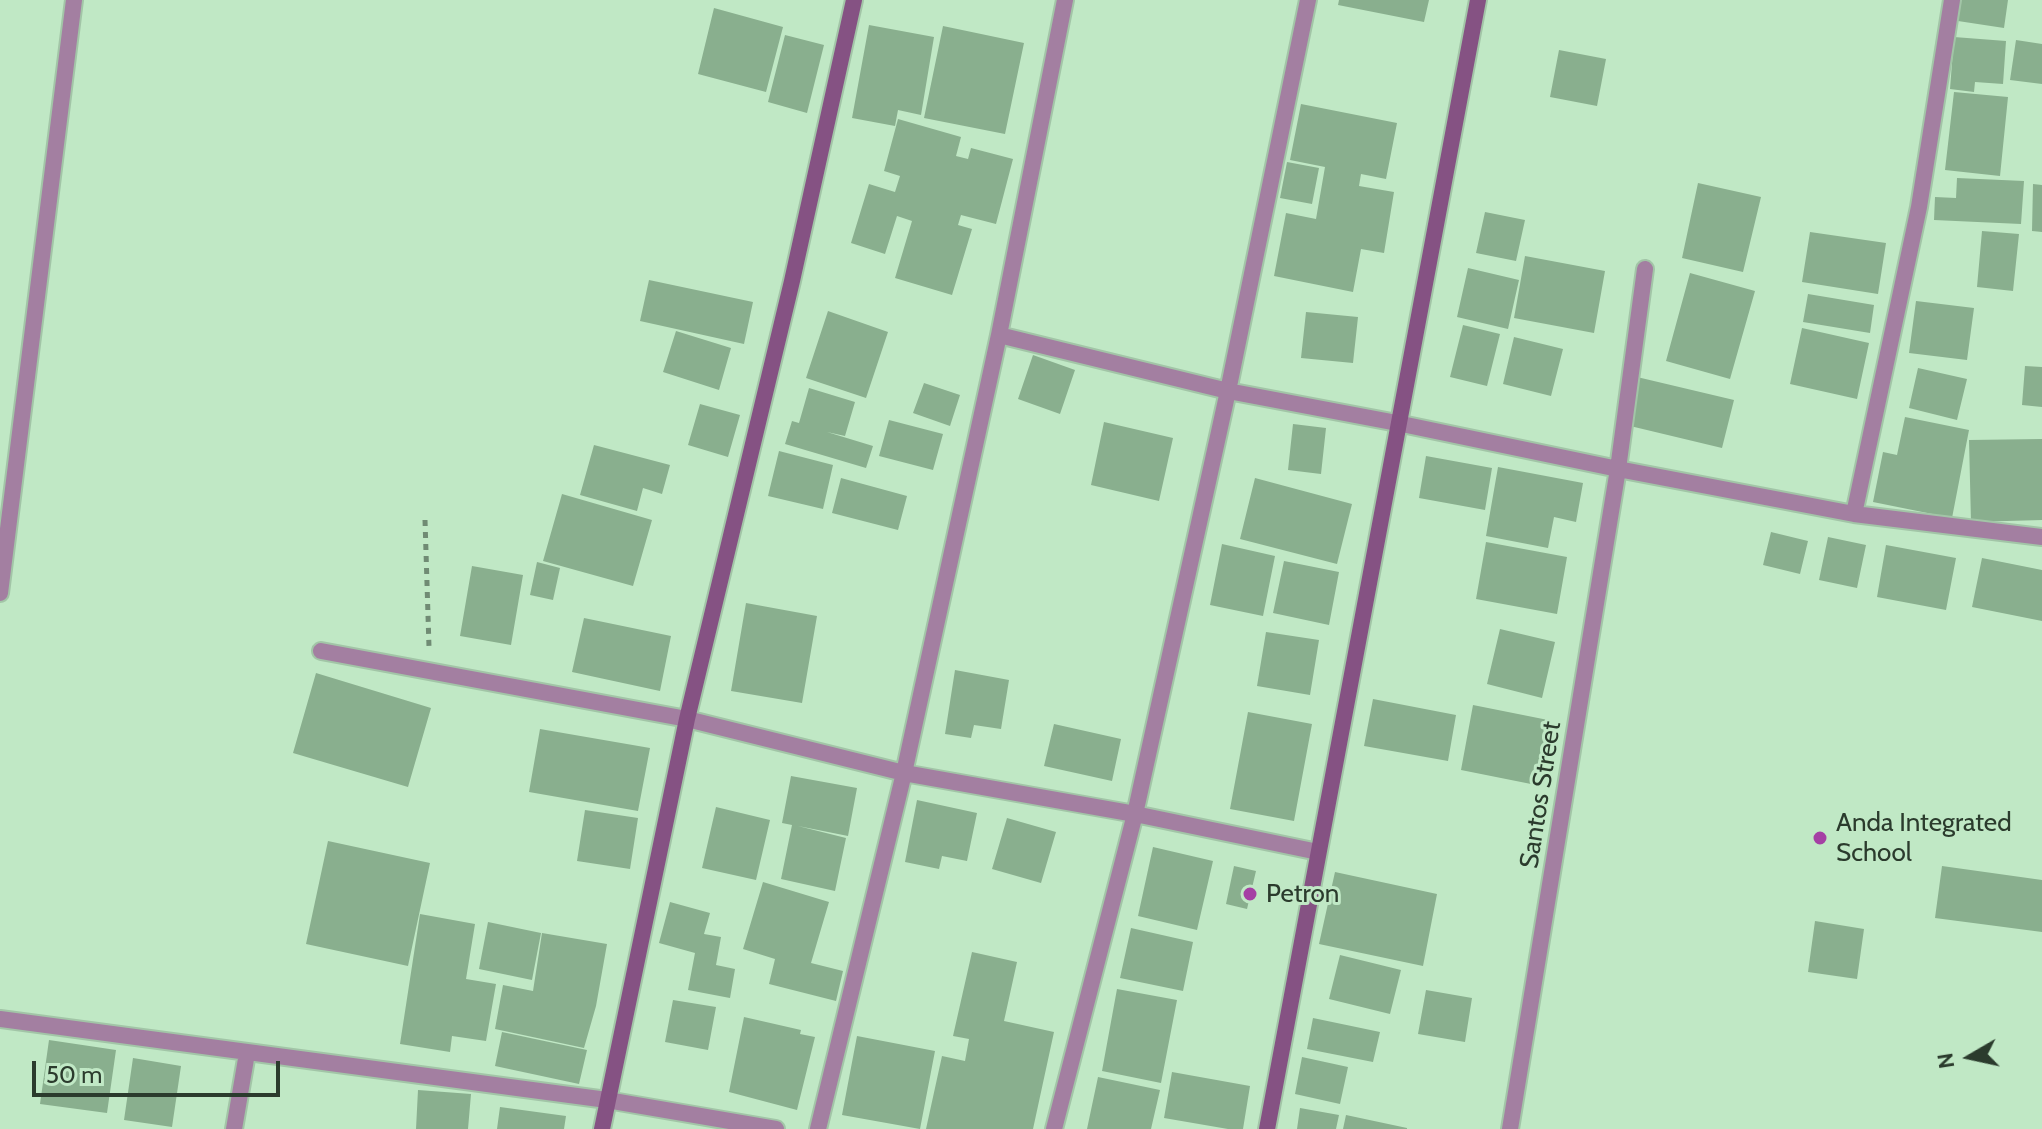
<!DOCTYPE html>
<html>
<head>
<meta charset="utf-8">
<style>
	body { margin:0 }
	#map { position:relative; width:2042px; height:1129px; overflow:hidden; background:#c0e8c5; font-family:Cabin,sans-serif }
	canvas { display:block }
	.north { position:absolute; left:1930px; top:1017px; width:80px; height:80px; -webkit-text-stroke:6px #c0e8c5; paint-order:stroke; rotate:261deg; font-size:22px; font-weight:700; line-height:32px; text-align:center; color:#2b3b2d }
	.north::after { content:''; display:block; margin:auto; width:28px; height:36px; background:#2b3b2d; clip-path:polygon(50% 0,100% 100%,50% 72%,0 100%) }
	.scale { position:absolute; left:32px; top:1061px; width:248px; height:36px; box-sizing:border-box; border:4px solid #2b3b2d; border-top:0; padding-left:10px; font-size:24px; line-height:28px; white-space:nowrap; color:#2b3b2d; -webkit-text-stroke:6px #c0e8c5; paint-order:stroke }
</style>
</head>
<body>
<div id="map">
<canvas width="2042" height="1129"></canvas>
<div class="north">N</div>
<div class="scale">50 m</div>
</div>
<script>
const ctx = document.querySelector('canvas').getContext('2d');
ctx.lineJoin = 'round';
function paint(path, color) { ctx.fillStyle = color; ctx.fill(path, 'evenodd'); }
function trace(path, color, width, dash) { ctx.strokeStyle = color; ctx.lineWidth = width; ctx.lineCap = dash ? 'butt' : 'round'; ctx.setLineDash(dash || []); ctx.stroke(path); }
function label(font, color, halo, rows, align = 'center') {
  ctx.font = font + ' Cabin,sans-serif'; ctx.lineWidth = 6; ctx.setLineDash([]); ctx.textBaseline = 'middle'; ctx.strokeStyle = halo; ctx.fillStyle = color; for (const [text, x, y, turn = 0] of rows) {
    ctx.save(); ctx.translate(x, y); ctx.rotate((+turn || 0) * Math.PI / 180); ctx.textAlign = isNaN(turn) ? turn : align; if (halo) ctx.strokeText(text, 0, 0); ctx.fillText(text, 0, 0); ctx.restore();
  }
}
paint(new Path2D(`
	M1339,0H1429L1424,22L1338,5Z
	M1961,0H2008L2004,28L1958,21Z
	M714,8L783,27L766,92L698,74Z
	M869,25L934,37L921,115L898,110L895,126L852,118Z
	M943,26L1024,43L1005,134L924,118Z
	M785,35L824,45L807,113L768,102Z
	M1954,37L2006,41L2003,84L1975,82L1974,92L1950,89Z
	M2016,40L2042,44V84L2010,80Z
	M1559,50L1606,59L1597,106L1550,97Z
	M1954,92L2008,97L2000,176L1945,170Z
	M1301,104L1397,123L1386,179L1361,174L1359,186L1394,192L1384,253L1361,249L1353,292L1274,276L1286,213L1316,219L1325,167L1290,160Z
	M898,119L961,137L956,156L968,159L971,148L1013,159L996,224L961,215L958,225L972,229L952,295L895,278L912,221L897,216L885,254L851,243L869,184L895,192L900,176L884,171Z
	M1287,162L1319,168L1312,204L1280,198Z
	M1957,178L2024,181L2021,224L1934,220L1935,197L1956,198Z
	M1698,183L1761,197L1743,272L1682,258Z
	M2033,184L2042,185V232L2032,231Z
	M1485,212L1525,220L1516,261L1476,253Z
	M1982,231L2019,234L2013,291L1977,287Z
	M1810,232L1886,243L1878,294L1802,282Z
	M1525,256L1605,271L1594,333L1514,318Z
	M1468,268L1519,280L1508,329L1457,317Z
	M1690,273L1755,291L1730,379L1666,361Z
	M649,280L753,302L744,344L640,321Z
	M1808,294L1874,305L1870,333L1803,322Z
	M1916,301L1974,308L1967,360L1909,353Z
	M828,311L888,332L866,398L806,378Z
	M1306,312L1358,317L1353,363L1301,358Z
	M1463,325L1500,334L1487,386L1450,377Z
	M1802,328L1869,343L1857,399L1790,384Z
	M676,331L731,348L719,390L663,372Z
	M1514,337L1563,349L1551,396L1503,384Z
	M1033,355L1075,370L1060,414L1018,399Z
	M2025,366L2042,367V407L2022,405Z
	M1918,368L1967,379L1957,420L1909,408Z
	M1637,377L1734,400L1722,448L1626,425Z
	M924,383L960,395L950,426L913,413Z
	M809,388L855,402L845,436L827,432L873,446L866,468L785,444L792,421L799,423Z
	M700,404L740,415L728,457L688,445Z
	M1905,417L1969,430L1952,518L1873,502L1883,452L1897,455Z
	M889,420L943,434L933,470L879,456Z
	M1104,422L1173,438L1159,501L1091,485Z
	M1293,424L1326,428L1321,474L1288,470Z
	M2042,439V520L1971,522L1969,440Z
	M594,445L670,465L662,494L643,488L637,511L580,495Z
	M779,451L833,465L823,509L768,496Z
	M1426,456L1492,468L1485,510L1419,498Z
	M1498,467L1583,483L1576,522L1554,517L1548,548L1486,536Z
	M841,478L907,496L898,530L832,513Z
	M1255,478L1352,504L1337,564L1240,539Z
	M562,494L652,520L633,586L543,561Z
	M1771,532L1808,541L1800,574L1763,565Z
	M1828,537L1866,545L1857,588L1819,580Z
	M1486,542L1567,557L1557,614L1476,599Z
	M1222,544L1275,556L1263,616L1210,605Z
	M1886,545L1956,558L1946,610L1877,597Z
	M1982,558L2042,570V621L1972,607Z
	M1284,561L1339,572L1329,625L1273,613Z
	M537,562L560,568L553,600L530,595Z
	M472,566L523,575L511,645L460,636Z
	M746,603L817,616L802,703L731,691Z
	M584,618L671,636L660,691L572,672Z
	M1500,629L1555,642L1542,698L1487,684Z
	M1266,632L1319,640L1310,695L1257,686Z
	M955,670L1009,680L1001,729L974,725L971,738L945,734Z
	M316,673L431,708L408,787L293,753Z
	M1373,699L1456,715L1448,761L1364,746Z
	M1473,705L1548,720L1536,785L1461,770Z
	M1248,712L1312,724L1294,821L1230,809Z
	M1054,724L1121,739L1112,781L1044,766Z
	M540,729L650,748L638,811L529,792Z
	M791,776L857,788L848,836L798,826L846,838L835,891L781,879L792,825L782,823Z
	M917,800L977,813L967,861L942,856L939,869L905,862Z
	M716,807L770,820L756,880L702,868Z
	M585,810L638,818L630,869L577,861Z
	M1007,818L1056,832L1041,883L992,869Z
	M328,841L430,863L408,966L306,944Z
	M1153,847L1213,861L1197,930L1138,916Z
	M1234,866L1256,871L1247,909L1226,904Z
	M1942,866L2042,880V932L1935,918Z
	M1335,872L1437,894L1423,966L1319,944Z
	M763,882L829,902L811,963L843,971L836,1001L769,984L775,959L743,949Z
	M670,902L710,913L704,934L721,937L716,965L735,969L730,998L688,990L695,953L659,943Z
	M420,914L475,924L466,979L496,984L486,1041L452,1036L450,1052L400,1044Z
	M1815,921L1864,929L1857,979L1808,972Z
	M488,922L541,933L532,980L479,969Z
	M1131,928L1193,942L1183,991L1120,978Z
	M542,933L607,944L596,1006L584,1048L495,1029L503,985L533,991Z
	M972,952L1017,962L1004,1021L1054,1032L1033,1129H926L942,1056L965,1061L969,1039L953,1036Z
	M1340,955L1401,970L1390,1014L1329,999Z
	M1117,989L1177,1000L1161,1083L1102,1071Z
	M1426,990L1472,998L1465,1042L1418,1034Z
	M673,1000L716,1007L708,1050L665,1042Z
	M744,1017L801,1030L800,1034L815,1037L797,1110L729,1092Z
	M1313,1018L1380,1032L1373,1062L1307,1049Z
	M502,1032L587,1050L579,1084L495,1066Z
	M857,1036L935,1051L920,1129L842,1115Z
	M49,1040L116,1050L107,1113L40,1104Z
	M1302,1057L1348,1067L1340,1104L1295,1094Z
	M133,1058L181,1066L172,1127L124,1120Z
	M1172,1072L1250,1086L1243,1129H1228L1164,1118Z
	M1098,1077L1160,1090L1151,1129H1087Z
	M418,1090L471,1094L468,1129H416Z
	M500,1107L566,1116L564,1129H497Z
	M1300,1108L1339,1115L1336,1129H1297Z
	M1346,1115L1407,1128V1129H1343Z`), '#89af8e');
const street = new Path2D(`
	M999,335L1228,391L1397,423L1618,469L1854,514L2042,537
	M1854,514L1919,207L1952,0
	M0,593L74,0
	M321,651L687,719L904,773L1135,814L1318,852
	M0,1019L607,1100L776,1129
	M234,1129L247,1053
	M818,1129L904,773L999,335L1065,0
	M1054,1129L1135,814L1228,391L1308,0
	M1510,1129L1618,469L1645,269`);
const secondary = new Path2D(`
	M602,1129L687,719L792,281L854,0
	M1267,1129L1478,0`);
trace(street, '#a2c5a7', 20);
trace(secondary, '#a2c5a7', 20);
trace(new Path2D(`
	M425,520L429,647`), '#708b74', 5, [6, 6]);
trace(street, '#a37fa1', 16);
trace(secondary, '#855283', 16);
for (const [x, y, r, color] of [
	[1820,838,8,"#a540a4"],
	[1250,894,8,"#a540a4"]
]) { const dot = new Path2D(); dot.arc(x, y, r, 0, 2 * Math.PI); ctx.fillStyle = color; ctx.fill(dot); trace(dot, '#c0e8c5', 3); }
label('26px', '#2b3b2d', '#c0e8c5', [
	["Santos Street",1541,795,-81]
]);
label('26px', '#2b3b2d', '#c0e8c5', [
	["Anda Integrated",1836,823],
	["School",1836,853],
	["Petron",1266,894]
], 'left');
</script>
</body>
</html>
